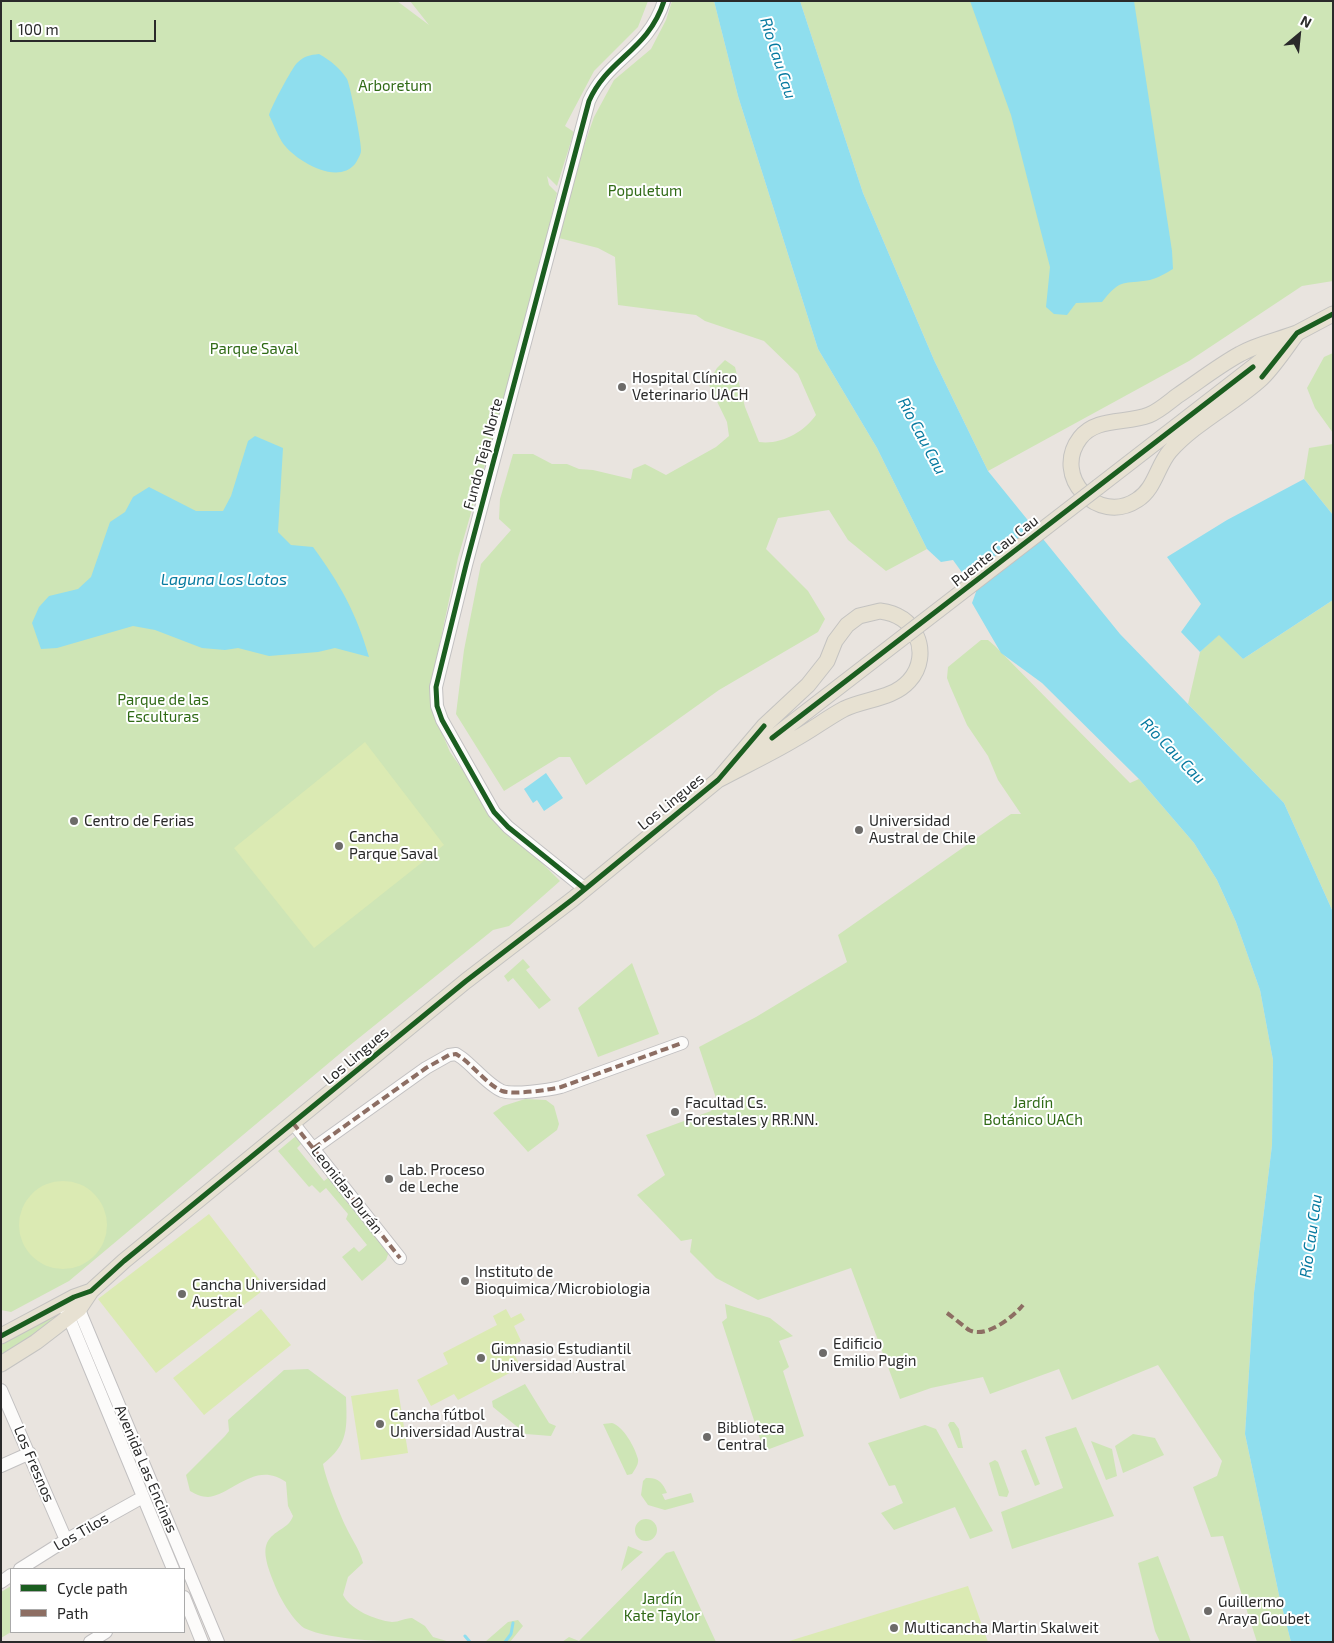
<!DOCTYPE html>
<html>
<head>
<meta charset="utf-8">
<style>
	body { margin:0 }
	#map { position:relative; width:1334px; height:1643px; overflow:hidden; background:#e9e4df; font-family:"Exo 2",sans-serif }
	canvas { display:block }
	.frame { position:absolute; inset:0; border:2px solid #2a2a2a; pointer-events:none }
	.legend { position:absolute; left:10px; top:1568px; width:175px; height:65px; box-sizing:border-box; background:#fff; border:1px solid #aaa; margin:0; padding:6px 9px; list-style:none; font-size:15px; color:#2a2a2a }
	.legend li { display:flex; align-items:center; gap:10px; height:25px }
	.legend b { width:25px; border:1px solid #aaa }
	.north { position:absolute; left:1274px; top:10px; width:50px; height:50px; -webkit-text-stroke:4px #fff; paint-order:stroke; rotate:28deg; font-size:14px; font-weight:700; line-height:20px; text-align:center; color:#2a2a2a }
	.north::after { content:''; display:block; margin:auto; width:18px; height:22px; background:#2a2a2a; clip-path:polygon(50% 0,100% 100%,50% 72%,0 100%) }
	.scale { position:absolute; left:10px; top:20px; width:146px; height:22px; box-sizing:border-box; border:2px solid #2a2a2a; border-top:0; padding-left:6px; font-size:15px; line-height:18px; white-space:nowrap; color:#2a2a2a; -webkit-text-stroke:4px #fff; paint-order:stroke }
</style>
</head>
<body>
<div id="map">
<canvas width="1334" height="1643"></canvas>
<div class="frame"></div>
<ul class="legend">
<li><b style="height:6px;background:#1b5e20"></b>Cycle path</li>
<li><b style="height:6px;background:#8d6e63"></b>Path</li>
</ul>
<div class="north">N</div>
<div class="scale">100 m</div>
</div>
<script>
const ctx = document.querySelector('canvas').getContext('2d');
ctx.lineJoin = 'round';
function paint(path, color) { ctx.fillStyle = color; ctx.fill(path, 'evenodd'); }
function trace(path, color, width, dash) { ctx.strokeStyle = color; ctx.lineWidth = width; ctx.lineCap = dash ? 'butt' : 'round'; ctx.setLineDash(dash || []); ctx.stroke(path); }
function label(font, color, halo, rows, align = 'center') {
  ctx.font = font + ' "Exo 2",sans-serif'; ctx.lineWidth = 4; ctx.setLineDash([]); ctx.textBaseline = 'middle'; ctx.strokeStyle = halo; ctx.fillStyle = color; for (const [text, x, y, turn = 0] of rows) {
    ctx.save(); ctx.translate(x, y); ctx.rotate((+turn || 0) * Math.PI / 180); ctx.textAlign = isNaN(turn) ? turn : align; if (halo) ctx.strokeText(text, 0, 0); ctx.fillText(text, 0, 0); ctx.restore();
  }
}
paint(new Path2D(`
	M1,1H397L429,25L410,1H648L638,27L594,71L565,126L574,132L557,186L547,176L549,185L557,193L528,315L458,558L435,666L430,704L450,752L495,816L560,881L509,926L493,930L349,1046L69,1281L11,1312L1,1310Z
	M672,1H714L738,96L818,349L877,448L927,549L886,571L848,540L829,510L778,518L766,549L808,591L825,619L818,632L719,690L586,785L570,757H559L504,791L456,714L464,650L481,564L511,530L499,519L500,499L513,454H533L552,464H567L579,469L593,470L631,479L633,469L645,464L666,475L716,447L729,436L727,422L708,383L717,368L725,360L735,367L745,407L759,442C781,445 804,432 816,415L798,374L764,341L705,321L696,315L618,305L615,257L598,248L559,238L578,163L594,117L614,80L651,49L666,20Z
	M800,1H1333V281L1302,286L1189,361L988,471L934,360L863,193Z
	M1333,353V433L1315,408L1307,388L1324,357Z
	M1333,444V515L1304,479L1309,448Z
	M1333,600V912L1284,803L1188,704L1200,652L1219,634L1243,659Z
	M981,640H988L995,646L1130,783L1139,779L1194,843L1217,880L1236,922L1260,990L1273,1060L1272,1145L1254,1293L1245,1434L1279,1595L1291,1642H1257L1223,1536L1211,1537L1193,1487L1217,1476L1222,1461L1158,1365L1072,1400L1059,1369L990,1394L983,1377L931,1388L900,1399L851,1268L758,1300L716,1278L690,1252L692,1239L681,1241L637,1195L665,1175L646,1135L711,1111L717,1101L699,1047L756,1017L847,962L838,935L1011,814H1021L998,780L988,756L967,725L950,686L947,678L948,667Z
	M523,959L530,967L526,970L551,1000L539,1009L513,978L508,982L504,976Z
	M632,963L659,1034L598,1057L578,1008Z
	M525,1099L546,1100L554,1106L559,1124L557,1130L528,1152L493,1113L503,1106Z
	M296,1136L302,1143L297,1148L324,1181L329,1177L390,1249L386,1260L362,1281L342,1257L354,1247L359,1252L367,1245L346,1219L348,1214L326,1188L320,1193L312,1185L309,1187L278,1151Z
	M725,1304L770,1318L793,1336L779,1341L789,1367L783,1371L804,1436L764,1451L722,1322L727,1318Z
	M58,1311L63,1313L1,1360V1342Z
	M308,1369L346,1397C347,1427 349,1444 323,1464C326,1480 339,1512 346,1527C352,1540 360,1550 363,1563L348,1577L343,1595C351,1610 375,1620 392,1622C399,1622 405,1618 412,1618L425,1626L433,1637L450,1642C413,1642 335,1643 304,1628C292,1619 279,1597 274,1583C270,1573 262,1554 267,1543C273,1530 289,1529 293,1516L288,1506L286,1482C256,1460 233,1494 208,1497C202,1497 195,1494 190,1491L186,1475L225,1436L229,1431L228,1420L284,1370Z
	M525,1384L549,1423L556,1426L551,1436L526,1434L493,1407L492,1401Z
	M950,1422H954L959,1429L963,1448H958L948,1425Z
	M612,1423C623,1426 635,1447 638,1459C639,1464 635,1469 632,1474L627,1475L603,1424Z
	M925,1425L936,1429L993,1531L970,1539L955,1507L894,1530L881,1513L903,1503L895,1485L889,1486L868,1443Z
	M1076,1427L1114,1516L1012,1549L1001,1512L1063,1488L1045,1437Z
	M1133,1434L1155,1438L1164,1455L1123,1473L1115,1446Z
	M1091,1441L1112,1449L1117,1476L1106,1480Z
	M1026,1449L1040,1484L1035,1486L1021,1451Z
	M995,1460L998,1462L1009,1492L1007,1497L999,1496L989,1463Z
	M646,1478C658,1477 663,1483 667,1493L662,1494L665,1500L691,1493L694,1502L665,1510L648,1505L641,1495L643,1481Z
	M635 1530a11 11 0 1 1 22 0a11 11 0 1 1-22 0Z
	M628,1546L643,1552L621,1571Z
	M674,1551L716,1642H562L569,1637L579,1641L666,1553Z
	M1158,1556L1191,1642H1160L1155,1631L1138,1563Z
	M11,1586V1632L1,1638V1592Z
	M518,1620L523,1626L510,1642H485L508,1622Z`), '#cee5b6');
paint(new Path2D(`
	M365,742L444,845L314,948L234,848Z
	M19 1225a44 44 0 1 1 88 0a44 44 0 1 1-88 0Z
	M209,1214L266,1288L156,1373L98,1299Z
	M261,1309L291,1345L204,1415L173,1378Z
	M506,1309L511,1318L521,1313L525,1320L514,1326L521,1341L510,1347L521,1367L458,1400L454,1394L431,1406L417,1380L448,1364L443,1353L497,1325L493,1316Z
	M398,1389L408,1453L361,1460L351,1396Z
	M968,1586L988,1642H786Z`), '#dbeab3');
paint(new Path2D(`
	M714,1H800L863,193L934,360L988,471L1120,634L1284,803L1333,912V1642H1291L1279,1595L1245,1434L1254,1293L1272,1145L1273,1060L1260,990L1236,922L1217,880L1194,843L1139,779L1042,683L1001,653L972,603L976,592L953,560L941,562L927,549L877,448L818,349L738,96Z
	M970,1H1134L1172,251L1173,269C1166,273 1158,278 1150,280C1123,285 1122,277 1102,302L1076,303L1067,315L1054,314L1046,307L1050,267L1011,115Z
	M319,54C331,61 339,67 347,79C350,85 362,144 361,151C361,154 357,161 355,164C337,186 294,160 282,142C277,134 273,123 269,115C271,107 292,68 297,63C304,56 310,55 319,54Z
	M255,436L283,448L278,532L291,545L313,547C340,584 356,612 369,657L335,648L318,652L269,656L238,648L225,650L202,648L155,630L133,626L57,648L41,649L32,623L39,607L49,596L78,589L91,577L110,522L125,512L133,497L149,487L196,511H223L231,496L248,441Z
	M1304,479L1333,515V600L1243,659L1219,635L1200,652L1181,632L1201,604L1167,557L1227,520Z
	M546,773L563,798L544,811L537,800L533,803L524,789Z`), '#8fdeee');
trace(new Path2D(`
	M465,1636L470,1642
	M505,1642L511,1634L513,1623`), '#8fdeee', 3);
const minor = new Path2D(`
	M585,889L508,827L494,812L442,720L437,706L436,687L466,565L589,101C608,58 648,51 664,1
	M293,1123L400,1258
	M314,1148L426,1068L449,1055L456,1054L462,1058C474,1067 488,1085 502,1091C513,1095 549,1090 561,1087L682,1043
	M75,1300L218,1642
	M65,1308L173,1569
	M1,1390L66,1540
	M1,1466L30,1453
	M20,1569L66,1540L143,1497
	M1,1582L11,1575
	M184,1597L202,1642
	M90,1642L106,1632`);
const major = new Path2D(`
	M1297,333C1286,348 1275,365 1262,378C1234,404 1196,422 1170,451C1157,466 1155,489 1137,500C1098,526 1051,476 1080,438C1096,417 1126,424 1149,415C1159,411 1169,402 1177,396C1198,382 1218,366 1240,354C1257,344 1279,340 1297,333Z
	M1098,487L1297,333L1333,314
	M880,611C895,613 909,620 916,635C923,650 921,668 909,681C893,699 865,699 844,709C827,718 812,730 795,739C770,754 744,766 718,780L764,726L808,685L827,661L835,641L847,625L859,616Z
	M1,1336L74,1297L91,1291
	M1,1364L36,1342L79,1309L91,1291L124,1261L466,981L573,899L718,780L906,635`);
trace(minor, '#c2c0c1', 14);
trace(major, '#c4c3c1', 17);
trace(minor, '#fcfbfa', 12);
trace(major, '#e7e1d2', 15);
const majorBridge = new Path2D(`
	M906,635L1098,487`);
trace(majorBridge, '#c4c3c1', 17, []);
trace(majorBridge, '#e7e1d2', 15);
trace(new Path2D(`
	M293,1123L400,1258
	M314,1148L426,1068L449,1055L456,1054L462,1058C474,1067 488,1085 502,1091C513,1095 549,1090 561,1087L682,1043
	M947,1313C954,1318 962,1325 969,1330C986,1339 1013,1317 1023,1305`), '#8d6e63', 4, [8, 4]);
trace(new Path2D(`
	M1262,377L1297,333L1333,314
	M772,738L1253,367
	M585,889L508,827L494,812L442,720L437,706L436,687L466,565L589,101C608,58 648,51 664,1
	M1,1336L74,1297L91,1291L124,1261L466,981L573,899L718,780L764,726`), '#1b5e20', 5);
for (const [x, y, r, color] of [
	[622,387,5,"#6d6b69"],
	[74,821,5,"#6d6b69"],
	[859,830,5,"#6d6b69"],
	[339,846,5,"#6d6b69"],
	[675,1112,5,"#6d6b69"],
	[389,1179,5,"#6d6b69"],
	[465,1281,5,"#6d6b69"],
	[182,1294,5,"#6d6b69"],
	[823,1353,5,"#6d6b69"],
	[481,1358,5,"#6d6b69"],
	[380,1424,5,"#6d6b69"],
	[707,1437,5,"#6d6b69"],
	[1208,1611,5,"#6d6b69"],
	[894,1628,5,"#6d6b69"]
]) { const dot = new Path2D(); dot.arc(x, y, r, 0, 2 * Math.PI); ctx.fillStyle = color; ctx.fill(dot); trace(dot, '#fff', 2); }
label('15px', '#306a16', '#fff', [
	["Arboretum",395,86],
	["Populetum",645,191],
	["Parque Saval",254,349],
	["Parque de las",163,700],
	["Esculturas",163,717],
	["Jardín",1033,1103],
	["Botánico UACh",1033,1120],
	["Jardín",662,1599],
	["Kate Taylor",662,1616]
]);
label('15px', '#2a2a2a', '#fff', [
	["Hospital Clínico",632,378],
	["Veterinario UACH",632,395],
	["Centro de Ferias",84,821],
	["Universidad",869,821],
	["Austral de Chile",869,838],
	["Cancha",349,837],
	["Parque Saval",349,854],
	["Facultad Cs.",685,1103],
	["Forestales y RR.NN.",685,1120],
	["Lab. Proceso",399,1170],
	["de Leche",399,1187],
	["Instituto de",475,1272],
	["Bioquimica/Microbiologia",475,1289],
	["Cancha Universidad",192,1285],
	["Austral",192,1302],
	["Edificio",833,1344],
	["Emilio Pugin",833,1361],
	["Gimnasio Estudiantil",491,1349],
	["Universidad Austral",491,1366],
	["Cancha fútbol",390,1415],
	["Universidad Austral",390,1432],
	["Biblioteca",717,1428],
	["Central",717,1445],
	["Guillermo",1218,1602],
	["Araya Goubet",1218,1619],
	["Multicancha Martin Skalweit",904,1628]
], 'left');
label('15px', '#2a2a2a', '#fff', [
	["Fundo Teja Norte",483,454,-75],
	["Puente Cau Cau",995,551,-38],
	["Los Lingues",671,802,-39],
	["Los Lingues",356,1056,-40],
	["Leonidas Durán",347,1190,52],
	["Los Fresnos",34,1464,67],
	["Avenida Las Encinas",146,1469,67],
	["Los Tilos",81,1532,-30]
]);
label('italic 16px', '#077aa0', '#fff', [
	["Río Cau Cau",778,58,72],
	["Río Cau Cau",922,436,62],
	["Laguna Los Lotos",224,580],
	["Río Cau Cau",1173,751,46],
	["Río Cau Cau",1311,1236,-82]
]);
</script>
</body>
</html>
